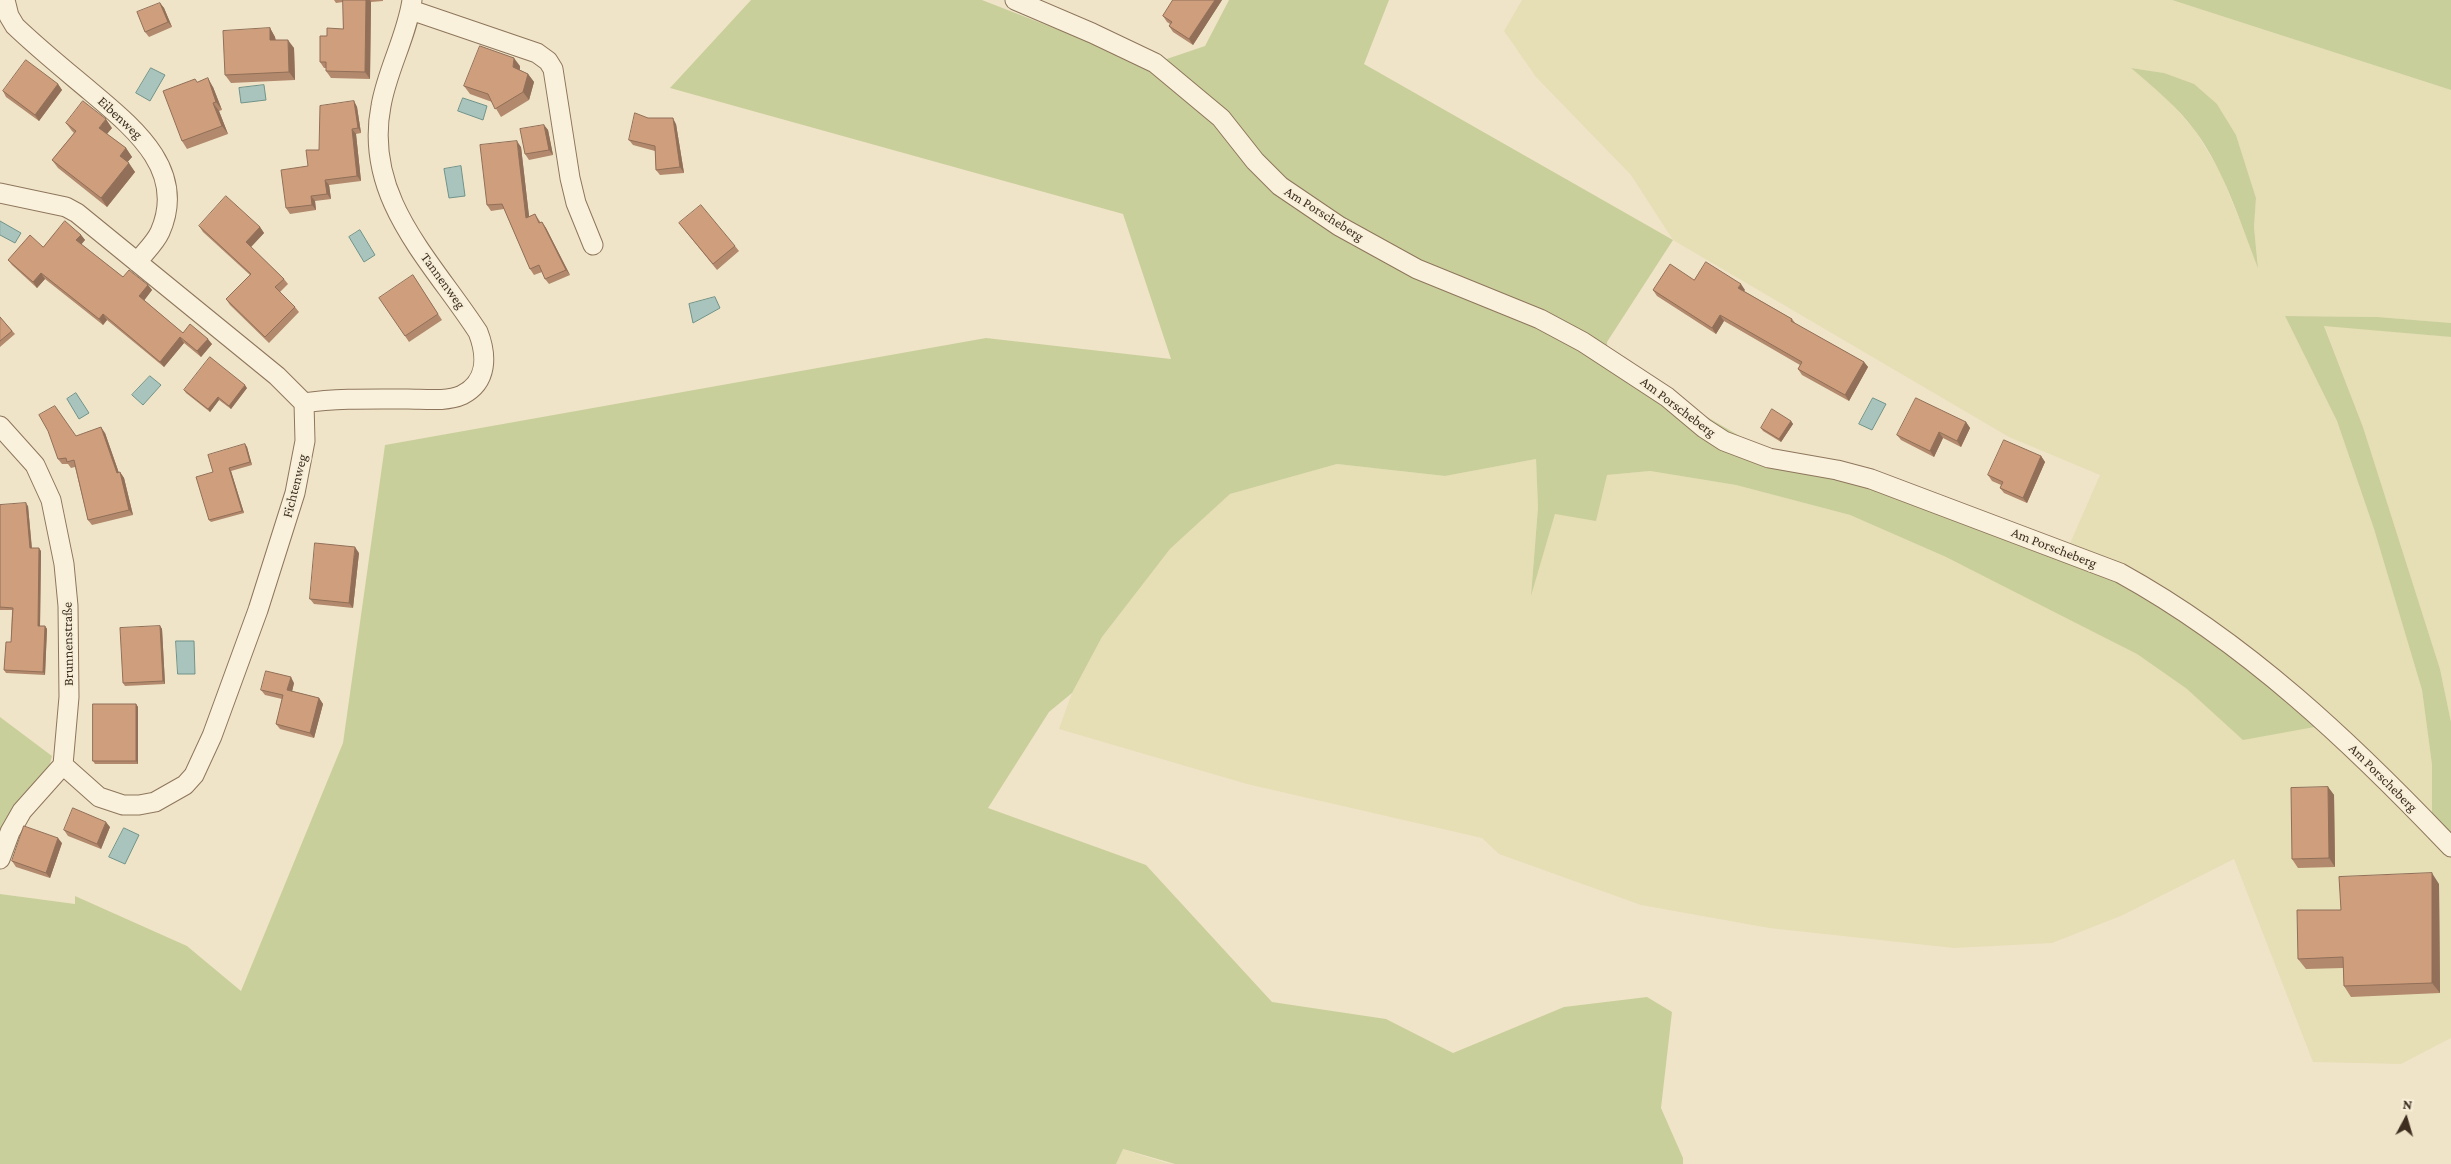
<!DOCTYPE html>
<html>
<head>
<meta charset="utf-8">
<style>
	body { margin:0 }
	#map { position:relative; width:2451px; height:1164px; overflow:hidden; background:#f0e4c8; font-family:"Crimson Pro",serif }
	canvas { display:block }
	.north { position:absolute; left:2381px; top:1094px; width:50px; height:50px; -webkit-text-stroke:4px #f7eed8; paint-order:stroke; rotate:6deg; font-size:14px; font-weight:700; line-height:20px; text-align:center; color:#3d2e20 }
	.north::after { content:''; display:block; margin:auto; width:18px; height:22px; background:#3d2e20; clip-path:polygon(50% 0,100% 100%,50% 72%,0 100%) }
</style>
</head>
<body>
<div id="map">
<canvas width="2451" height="1164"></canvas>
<div class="north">N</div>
</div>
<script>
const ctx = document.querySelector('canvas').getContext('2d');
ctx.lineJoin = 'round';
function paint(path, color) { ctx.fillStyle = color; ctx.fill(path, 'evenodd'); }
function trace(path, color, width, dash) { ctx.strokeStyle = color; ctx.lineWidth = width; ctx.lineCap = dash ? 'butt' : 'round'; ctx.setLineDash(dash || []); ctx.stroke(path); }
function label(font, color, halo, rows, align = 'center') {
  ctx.font = font + ' "Crimson Pro",serif'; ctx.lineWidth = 4; ctx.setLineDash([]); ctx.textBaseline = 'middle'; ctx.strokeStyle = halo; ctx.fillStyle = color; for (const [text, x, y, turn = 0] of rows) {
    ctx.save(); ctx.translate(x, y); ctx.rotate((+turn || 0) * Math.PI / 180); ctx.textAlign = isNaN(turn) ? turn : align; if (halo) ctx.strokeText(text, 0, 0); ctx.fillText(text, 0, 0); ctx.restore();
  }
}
paint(new Path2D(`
	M1522,0H2172L2451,90V323L2378,317L2285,316L2337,421L2374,529L2422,690L2432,765V817L2398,779L2334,717L2276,667L2202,612L2158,584L2068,548L2100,475L2009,437L1673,240L1631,175L1536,77L1504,31ZM2131,68L2164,73L2217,104L2236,135L2256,198L2254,227L2258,265L2220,172L2196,132L2171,103Z
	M2324,325L2451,337V722L2440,669L2363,427Z
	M1536,459L1538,507L1531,595L1555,514L1607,475L1650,471L1736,485L1850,515L1946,557L2020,593L2137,654L2187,689L2320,726L2409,811L2451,856V1038L2401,1064L2313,1062L2234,859L2123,915L2052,943L1954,948L1769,928L1641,905L1499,854L1482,838L1247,784L1059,729L1072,693L1102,637L1170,549L1230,494L1337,464L1445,476Z
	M1122,1149L1167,1163L1175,1164H1116Z`), '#e6deb5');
paint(new Path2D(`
	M751,0H982L1149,65L1205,46L1229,0H1389L1364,64L1673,240L1607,342L1608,359L1772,455L1860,484L2126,584L2221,646L2320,726L2243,740L2187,689L2137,654L1946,557L1850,515L1736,485L1650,471L1607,475L1596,521L1555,514L1531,596L1538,507L1536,459L1445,476L1337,464L1230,494L1170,549L1102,637L1072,693L1049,712L988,808L1146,865L1272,1002L1386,1019L1453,1053L1564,1007L1647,997L1672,1012L1661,1108L1683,1158V1164H1175L1123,1149L1116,1164H0V894L75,904V896L187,946L241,991L343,743L385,445L986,338L1171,359L1123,214L670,88Z
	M2172,0H2451V90Z
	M2131,68L2164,73L2194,84L2217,104L2236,135L2256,198L2254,227L2258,268C2240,222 2225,172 2196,132C2178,107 2154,88 2131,68Z
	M2285,316L2378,317L2451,323V337L2324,326L2363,427L2440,669L2451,722V837L2432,817V765L2422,690L2374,529L2337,421Z
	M0,717L52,756L50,764L23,801L0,841Z`), '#c9cf9b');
const water = new Path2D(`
	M151,68L165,75L150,101L136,93Z
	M264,85L266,100L241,103L239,88Z
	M463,98L487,106L483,120L458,111Z
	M461,166L465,196L449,198L444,169Z
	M0,221L21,233L15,243L0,235Z
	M360,230L375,255L364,262L349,237Z
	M715,297L720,308L693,323L689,304Z
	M150,376L161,385L143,405L132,395Z
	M76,393L89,413L79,419L67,399Z
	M1873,398L1886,404L1872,430L1859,424Z
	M176,641H194L195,674H178Z
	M124,828L139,835L125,864L109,857Z`);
paint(water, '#a9c4bc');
trace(water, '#6f938a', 1);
const minor = new Path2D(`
	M5,0L9,16L15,26C39,49 65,70 90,91C131,126 188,169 160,232C155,243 145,252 137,262
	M1015,0L1092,33L1155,63L1221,118L1255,161L1280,186L1339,226L1417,269L1540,319L1583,342L1667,397L1704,428L1724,441L1769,458L1837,470L1871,479L2120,573C2247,643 2352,743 2451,847
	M411,10L537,53L548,61L553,69L570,178L576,203L593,245
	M0,193L66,207L77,213L277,376L304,403L305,441L295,493L258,610L212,736L194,775L185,785L155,802L139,805H123L99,797L63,765
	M304,403C338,398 373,399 408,399C424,399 447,402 462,395C488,382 487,355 478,332C432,261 363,198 381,106C387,70 407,36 412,0
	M0,426L35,465L51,500L64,564L68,606L69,697L63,765L22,811L10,832L0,859`);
trace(minor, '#8d765c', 21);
trace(minor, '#faf1dc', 19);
paint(new Path2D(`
	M334,0H383V1L371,2L370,79L331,78L326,71V68H324L320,62L327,36L343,29V2L336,3Z
	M1173,0H1222L1193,45L1173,32L1169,26L1170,24L1167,22L1163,16Z
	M160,3L164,8L172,27L149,37L145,32Z
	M270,28L275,37L276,40L294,48L295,80L231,83L225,75Z
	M520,66V70L528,74L534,82L529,100L501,117L492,102L470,94L464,86Z
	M198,82L213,87L222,110L219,111L228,134L187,149L182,141Z
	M58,84L62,90L39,121L6,97L3,91Z
	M354,101L357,107L361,133L356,134L361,181L329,185L331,199L315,201L316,210L290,214L286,208L308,166Z
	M648,118L676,124L684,173L660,175L656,170L655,151L633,145L629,140Z
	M66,123L112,128L107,134L126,148L132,157L127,162L135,172L107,207L58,168L52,160L74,133L72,131Z
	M544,125L548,130L553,155L529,160L525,154Z
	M521,147L529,217L535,214L541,223L542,222L546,228L570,275L549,284L545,279L542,272L534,275L530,269L504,209L491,211L487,205Z
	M679,223L735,246L739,251L717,270Z
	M199,226L260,227L264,233L251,247L284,279L288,284L280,292L295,307L299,312L269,343L230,305L226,299L250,275L203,232Z
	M81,235L85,240L81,244L123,277L148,285L152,290L144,300L183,333L212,344L201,357L184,343L164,367L107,320L103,325L45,279L37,288L12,265L8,260L43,247Z
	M413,275L442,320L409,342L405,336Z
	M1694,280L1745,290L1744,291L1792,319L1796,324L1864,362L1868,367L1849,401L1802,375L1798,369L1800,365L1724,321L1716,334L1657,296L1653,290Z
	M0,317L15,334L0,347Z
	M247,388L231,409L219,400L210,412L186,393L184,390Z
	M1791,421L1793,424L1781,442L1763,431L1761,428Z
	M1966,422L1970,428L1961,447L1943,438L1934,457L1901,440L1897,435Z
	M105,433L119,473L120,472L124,478L133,515L92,525L88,520L75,467L71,468L68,464H62L58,459L76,436Z
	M245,444L247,447L252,465L231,471L244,513L211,522L209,520L213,472Z
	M2041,456L2045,462L2027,503L2004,493L2000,488L2001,485L1992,481L1988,475Z
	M0,505L28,506L32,548L41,551L40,626H45L47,629L45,675L6,673L4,670L11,642L12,610H0Z
	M359,553L353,608L314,604L310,599Z
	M160,626L162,629L165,684L125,686L123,683Z
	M294,683L292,691L319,698L323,704L314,738L280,729L276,724L282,699L265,695L261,690Z
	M136,704L138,707V764H95L93,761Z
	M2328,787L2334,795L2335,867L2298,868L2292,859Z
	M110,827L101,849L68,836L64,830Z
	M62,843L50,878L16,867L12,861Z
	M2439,884L2440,993L2351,997L2344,986L2343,968L2306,969L2298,959L2341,910Z`), '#b2896c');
paint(new Path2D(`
	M366,0H370L371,2L370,79L365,72Z
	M1215,0H1222L1193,45L1189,39Z
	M160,3L164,8L172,27L168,22Z
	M270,28L275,37L276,48L270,40Z
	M288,40L294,48L295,80L289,72Z
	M514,58L520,66L519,76L513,67Z
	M528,74L534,82L529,100L523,92Z
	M208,78L213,87L222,110L216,102Z
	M58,84L62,90L39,121L35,115Z
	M354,101L357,107L361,133L358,128Z
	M213,103L219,111L228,134L222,126Z
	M673,118L676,124L684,173L680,167Z
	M106,119L112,128L105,136L99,128Z
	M544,125L548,130L553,155L549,150Z
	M352,129L356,134L361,181L357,176Z
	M517,141L521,147L530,224L526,218Z
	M126,148L132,157L126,164L120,156Z
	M129,163L135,172L107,207L101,198Z
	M325,180L329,185L331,199L327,194Z
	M311,196L315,201L316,210L312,205Z
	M542,222L546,228L570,275L566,270Z
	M260,227L264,233L250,248L246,242Z
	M81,235L85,240L80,246L76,240Z
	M41,273L45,279L37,288L33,282Z
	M1741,284L1745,290L1742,293L1738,288Z
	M148,285L152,290L143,302L139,296Z
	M103,314L107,320L103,325L99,319Z
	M1720,315L1724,321L1716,334L1712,328Z
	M180,337L184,343L164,367L160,362Z
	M208,339L212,344L201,357L197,351Z
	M1864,362L1868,367L1849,401L1845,395Z
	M245,385L247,388L231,409L229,406Z
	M218,397L219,400L210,412L208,409Z
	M1791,421L1793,424L1781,442L1779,439Z
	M1966,422L1970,428L1961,447L1957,441Z
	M101,427L105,433L121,479L117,473Z
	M1939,432L1943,438L1934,457L1930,451Z
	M245,444L247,447L252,465L250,462Z
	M2041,456L2045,462L2027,503L2023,498Z
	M229,468L231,471L244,513L242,511Z
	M120,472L124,478L133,515L129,510Z
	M26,503L28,506L32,551L30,548Z
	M355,547L359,553L353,608L349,603Z
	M39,548L41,551L40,628L38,626Z
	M45,626L47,629L45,675L43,672Z
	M160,626L162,629L165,684L163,681Z
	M291,677L294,683L291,696L287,690Z
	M319,698L323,704L314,738L310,733Z
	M136,704L138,707V764L136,761Z
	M2328,787L2334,795L2335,867L2329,858Z
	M106,822L110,827L101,849L97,844Z
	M58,838L62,843L50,878L46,873Z
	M2432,873L2439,884L2440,993L2432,983Z`), '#916f58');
const building = new Path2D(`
	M343,0H366L365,72L326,71V62H320V36H327V28L343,29Z
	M1173,0H1215L1189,39L1169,26L1172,22L1163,16Z
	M160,3L168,22L145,32L137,12Z
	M270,28V40H288L289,72L225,75L223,31Z
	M480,46L514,58L513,67L528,74L523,92L495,109L488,94L464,86Z
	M26,60L58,84L35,115L3,91Z
	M208,78L216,102L213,103L222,126L182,141L163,91L195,79L197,82Z
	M83,101L106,119L99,128L126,148L120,156L129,163L101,198L52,160L76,131L66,123Z
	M354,101L358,128L352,129L357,176L325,180L327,194L311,196L312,205L286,208L281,170L308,166L306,150H319L320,106Z
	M635,113L648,118H673L680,167L656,170L655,146L629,140Z
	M544,125L549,150L525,154L520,129Z
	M517,141L526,218L535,214L539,223L542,222L566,270L545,279L539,265L530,269L502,204L487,205L480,145Z
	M226,196L260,227L246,242L284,279L275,287L295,307L265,337L226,299L251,274L199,226Z
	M701,205L735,246L713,264L679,223Z
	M65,221L81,235L76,240L123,277L129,270L148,285L139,296L183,333L190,324L208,339L197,351L180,337L160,362L103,314L99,319L41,273L33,282L8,260L30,235L43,247Z
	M1706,262L1741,284L1738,288L1792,319L1791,321L1864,362L1845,395L1798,369L1802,362L1720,315L1712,328L1653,290L1670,264L1694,280Z
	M413,275L438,314L405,336L379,298Z
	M0,317L12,331L0,341Z
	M210,357L245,385L229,406L218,397L208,409L184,390Z
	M1916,398L1966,422L1957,441L1939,432L1930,451L1897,435Z
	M55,406L76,436L101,427L117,473L120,472L129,510L88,520L74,460L67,462L66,458L58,459L48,431L39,415Z
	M1772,409L1791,421L1779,439L1761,428Z
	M2004,440L2041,456L2023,498L2000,488L2003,482L1988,475Z
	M245,444L250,462L229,468L242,511L209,520L196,477L213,472L208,455Z
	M26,503L30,548H39L38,626H45L43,672L4,670L6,642H11L13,608L0,607V505Z
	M315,543L355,547L349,603L310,599Z
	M160,626L163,681L123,683L120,628Z
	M266,671L291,677L287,690L319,698L310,733L276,724L283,695L261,690Z
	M93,704H136V761H93Z
	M2328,787L2329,858L2292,859L2291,788Z
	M73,808L106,822L97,844L64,830Z
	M24,826L58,838L46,873L12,861Z
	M2432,873V983L2344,986L2343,957L2298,959L2297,910H2341L2339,877Z`);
paint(building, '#cf9f7d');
trace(building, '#916f58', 1);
label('14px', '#3d2e20', '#f7eed8', [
	["Eibenweg",120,118,43],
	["Am Porscheberg",1324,214,32],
	["Tannenweg",443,281,54],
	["Am Porscheberg",1678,407,37],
	["Fichtenweg",295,486,-76],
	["Am Porscheberg",2054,548,21],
	["Brunnenstraße",68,644,-91],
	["Am Porscheberg",2383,778,45]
]);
</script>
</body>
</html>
